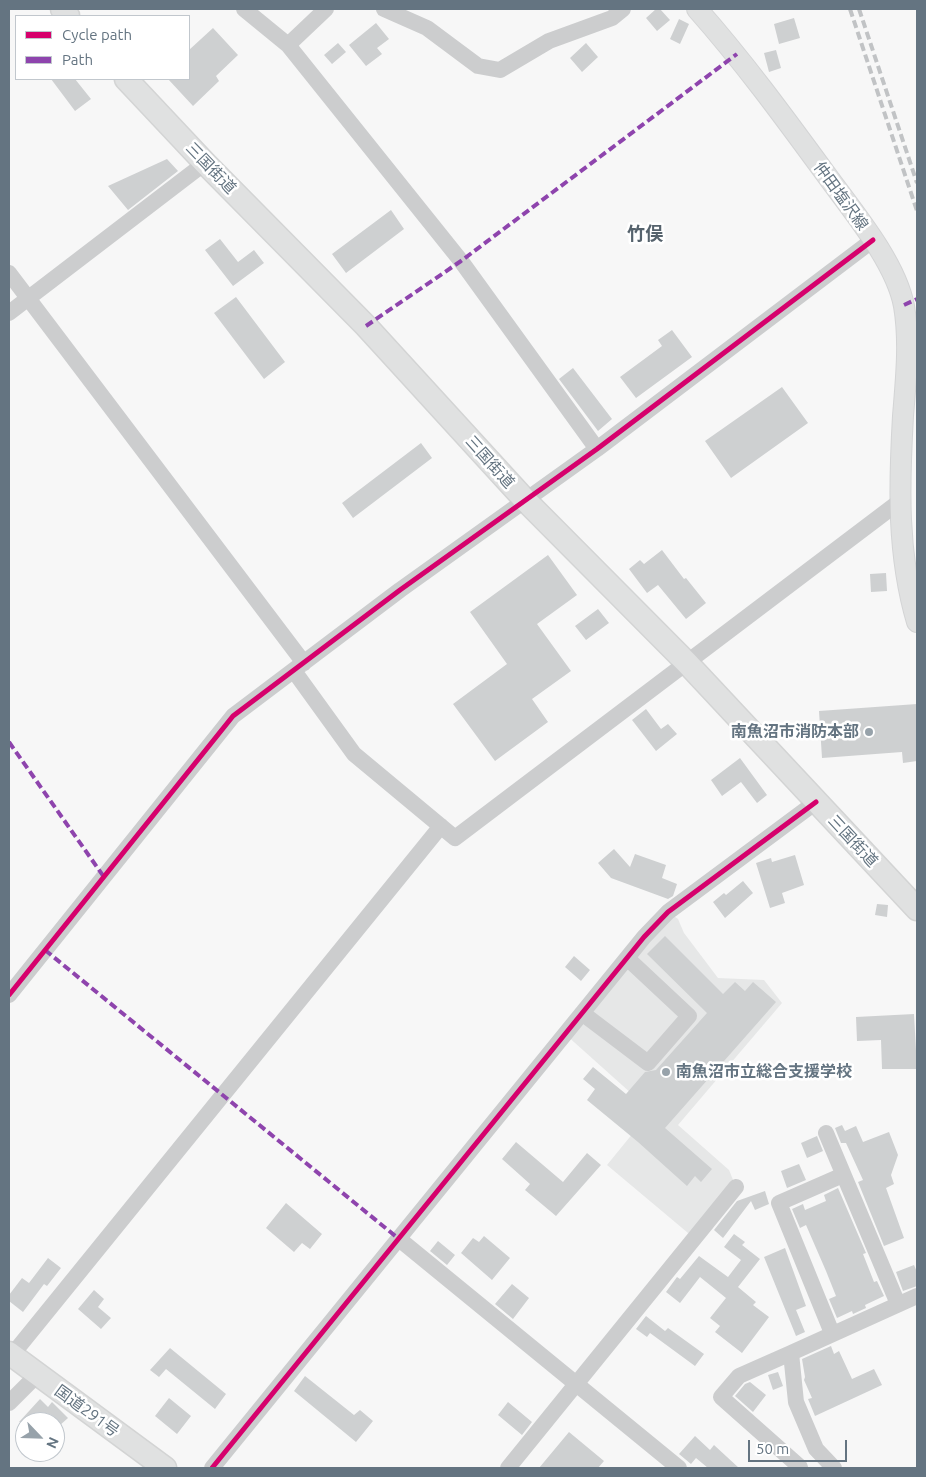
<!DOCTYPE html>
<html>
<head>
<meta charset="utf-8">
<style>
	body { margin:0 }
	#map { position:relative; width:926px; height:1477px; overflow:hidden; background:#f7f7f7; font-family:Ubuntu,sans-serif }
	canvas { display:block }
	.frame { position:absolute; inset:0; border:10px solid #647481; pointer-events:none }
	.legend { position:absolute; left:15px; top:15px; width:175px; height:65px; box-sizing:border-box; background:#fff; border:1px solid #c1c7cd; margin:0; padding:6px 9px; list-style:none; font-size:15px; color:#647481 }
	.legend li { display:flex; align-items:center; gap:10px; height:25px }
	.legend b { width:25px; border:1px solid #c1c7cd }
	.north { position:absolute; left:15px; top:1412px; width:50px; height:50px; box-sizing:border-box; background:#fff; border:1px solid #c1c7cd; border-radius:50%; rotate:114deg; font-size:14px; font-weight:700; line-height:20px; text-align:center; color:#647481 }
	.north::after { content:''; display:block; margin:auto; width:18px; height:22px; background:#97a2aa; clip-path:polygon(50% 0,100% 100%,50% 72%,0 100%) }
	.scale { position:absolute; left:748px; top:1440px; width:99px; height:22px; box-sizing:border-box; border:2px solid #647481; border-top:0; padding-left:6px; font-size:15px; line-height:18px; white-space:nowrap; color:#647481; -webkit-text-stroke:4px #fff; paint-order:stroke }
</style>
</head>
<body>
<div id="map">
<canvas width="926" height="1477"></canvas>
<div class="frame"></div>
<ul class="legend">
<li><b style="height:6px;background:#d6006c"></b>Cycle path</li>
<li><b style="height:6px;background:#8e44ad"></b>Path</li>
</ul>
<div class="north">N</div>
<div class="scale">50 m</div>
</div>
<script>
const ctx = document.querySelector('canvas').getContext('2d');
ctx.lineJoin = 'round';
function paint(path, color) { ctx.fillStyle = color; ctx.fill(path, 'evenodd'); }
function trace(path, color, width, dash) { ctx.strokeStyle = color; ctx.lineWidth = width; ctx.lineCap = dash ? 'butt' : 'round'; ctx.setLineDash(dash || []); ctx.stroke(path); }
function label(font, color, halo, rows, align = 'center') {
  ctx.font = font + ' Ubuntu,"Noto Sans JP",sans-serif'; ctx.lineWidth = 5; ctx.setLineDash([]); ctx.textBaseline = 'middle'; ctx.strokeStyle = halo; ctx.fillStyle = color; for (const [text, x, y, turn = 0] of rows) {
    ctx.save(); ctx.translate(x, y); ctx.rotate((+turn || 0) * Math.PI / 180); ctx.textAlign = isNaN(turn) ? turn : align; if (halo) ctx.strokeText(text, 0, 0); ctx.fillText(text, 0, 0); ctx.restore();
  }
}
paint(new Path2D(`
	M668,912L678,919L684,933L718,978L764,980L782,1003L678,1125L729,1170L736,1187L694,1238L607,1165L651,1111L565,1034Z`), '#e6e7e7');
paint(new Path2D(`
	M656,9H660L670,20L657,31L646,18Z
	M794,18L800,38L779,44L774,24Z
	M679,19L689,24L680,44L670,39Z
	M376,23L389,39L377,48L382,54L366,66L349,45Z
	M213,28L238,55L216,76L219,81L193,106L168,79H189V50Z
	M338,43L346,52L332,64L324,55Z
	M586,43L598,57L582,72L570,58Z
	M776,50L781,68L769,72L764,53Z
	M51,79H75L91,99L75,111Z
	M167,159L178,171L128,210L108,186Z
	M391,210L404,229L346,273L332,254Z
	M220,239L238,262L254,250L264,263L233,286L205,250Z
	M236,297L285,362L264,379L214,313Z
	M672,330L692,357L636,398L620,377L662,346L658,340Z
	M573,368L612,419L598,431L559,379Z
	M782,387L808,423L731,478L705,441Z
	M421,443L432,458L353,518L342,503Z
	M662,550L684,579L686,578L706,603L686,619L658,585L647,593L629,569L640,560L644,564Z
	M548,555L577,595L537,624L571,671L532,699L548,722L495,761L453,704L507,664L470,612Z
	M886,573L887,591L871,592L870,574Z
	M598,609L609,623L586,640L575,626Z
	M917,704V761L903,763L902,752L822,758L819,711Z
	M646,709L661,729L668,724L677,734L656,751L632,720Z
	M740,758L767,795L757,803L741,782L722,796L711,780Z
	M614,849L630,867L635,854L666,865L662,878L677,884L673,896L668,899L611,878L598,863Z
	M795,855L804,885L782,893L785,903L770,908L756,863L771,858L772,862Z
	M743,881L753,893L725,918L713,902L724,893L726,895Z
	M877,904L888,905L887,917L875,915Z
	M665,936L723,994L735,982L745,991L753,982L776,1002L665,1128L712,1169L701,1182L695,1176L687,1186L638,1142L587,1100L595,1089L583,1079L593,1067L626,1094L645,1072L656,1070L707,1013L647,954Z
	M574,956L590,970L581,981L565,967Z
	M914,1014L917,1069H882L881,1040L857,1041L856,1017Z
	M842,1125L845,1131L856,1126L863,1142L889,1132L898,1155L891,1175L894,1184L886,1188L904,1238L884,1246L858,1182L863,1180L846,1143H841L835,1128Z
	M817,1136L823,1151L807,1158L801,1143Z
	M516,1142L563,1182L587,1153L601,1165L556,1216L525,1190L530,1184L502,1159Z
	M799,1164L806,1180L787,1188L781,1171Z
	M838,1188L866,1253L863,1254L874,1282L877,1281L884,1296L865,1305L866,1308L853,1314L852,1311L837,1318L829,1299L836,1296L826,1271L806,1225L800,1228L792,1209L803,1204L805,1210L826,1201L824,1195Z
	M765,1191L769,1204L755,1210L751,1201L723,1238L714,1230L737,1201Z
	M286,1203L322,1234L310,1249L302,1243L294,1252L266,1228Z
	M734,1234L745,1242L742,1245L760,1259L738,1287L756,1302L753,1305L769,1317L742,1353L715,1332L720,1326L710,1318L726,1298L700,1277L680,1303L666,1292L677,1277L680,1279L699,1256L728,1277L741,1260L724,1247Z
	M484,1236L510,1258L492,1280L461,1253L473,1238L479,1242Z
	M438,1241L455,1255L447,1265L430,1251Z
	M785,1248L806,1306L796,1310L805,1332L796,1336L764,1257Z
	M48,1258L61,1268L47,1286L44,1284L23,1312L9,1301V1295L22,1278L29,1283Z
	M914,1265L917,1272V1286L903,1291L896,1272Z
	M512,1284L529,1298L513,1319L495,1304Z
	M94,1290L104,1299L98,1307L111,1318L101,1329L78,1309Z
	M646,1316L665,1331L668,1328L704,1354L695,1366L650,1333L647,1337L636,1329Z
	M831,1346L834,1354L839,1351L852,1379L874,1369L882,1385L815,1416L808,1399L812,1398L804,1380L805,1377L802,1359Z
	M170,1348L226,1394L215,1409L166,1369L159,1377L150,1370Z
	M778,1372L783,1386L773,1390L768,1375Z
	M305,1376L354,1415L360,1410L373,1421L356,1442L294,1391Z
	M750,1382L766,1395L753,1412L735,1396L745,1384Z
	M169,1398L191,1416L177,1434L155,1416Z
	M40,1399L48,1407L52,1402L68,1418L59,1426L55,1422H19Z
	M508,1402L532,1422L522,1435L498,1415Z
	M569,1432L604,1461L598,1468H539Z
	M695,1436L710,1450L714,1445L739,1468H708L696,1458L691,1464L679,1454Z`), '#ced0d1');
const major = new Path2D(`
	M697,9C743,61 784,117 825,173C851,209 896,262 904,306C910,342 906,379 903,416C899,486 897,554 917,622`);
const highway = new Path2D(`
	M62,9L68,16
	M126,79L205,163L366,326L526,501L687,663L917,909
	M9,1353L165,1468`);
trace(major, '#d3d4d5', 22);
trace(highway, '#d3d4d4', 25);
trace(new Path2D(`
	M244,9L288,45L461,261L597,449
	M384,9L427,28L478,66L500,70L549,41L612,18L623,9
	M288,45L326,9
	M9,273L304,663
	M9,313L205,163
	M294,671L354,754L455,838L899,502
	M9,995L233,716L400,590L597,449L873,240
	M582,1013L648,1063L689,1016L627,958
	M826,1133L898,1304
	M399,1239L679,1468
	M832,1333L779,1203L843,1175
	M791,1353L739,1376L721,1397L800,1467
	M12,1355L441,826
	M9,1403L37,1375
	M212,1468L644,937L668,912L816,802
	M508,1468L736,1187
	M834,1468L816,1449L796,1402L791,1353L917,1296`), '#cccdce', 16);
trace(major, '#e0e1e1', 20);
trace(highway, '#e0e1e1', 22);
trace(new Path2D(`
	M850,9L917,211
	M859,9L917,183`), '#c1c3c5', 4, [8, 4]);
trace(new Path2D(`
	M904,305L917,299
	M366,326L461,261L737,54
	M9,742L104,877
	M45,950L399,1239`), '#8e44ad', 4, [8, 4]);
trace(new Path2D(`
	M9,995L233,716L400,590L597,449L873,240
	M212,1468L644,937L668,912L816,802`), '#d6006c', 5);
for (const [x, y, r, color] of [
	[869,732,5,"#97a2aa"],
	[666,1072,5,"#97a2aa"]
]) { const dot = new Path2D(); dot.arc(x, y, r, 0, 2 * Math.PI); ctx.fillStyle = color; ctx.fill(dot); trace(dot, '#fff', 2); }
label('16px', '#647481', '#fff', [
	["三国街道",211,168,46],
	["仲田塩沢線",841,196,54],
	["三国街道",490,462,48],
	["三国街道",853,841,47],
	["国道291号",87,1411,36]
]);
label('bold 16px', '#647481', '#fff', [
	["南魚沼市消防本部",859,732],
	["南魚沼市立総合支援学校",676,1072,"left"]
], 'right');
label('bold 18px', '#55626c', '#fff', [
	["竹俣",645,234]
]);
</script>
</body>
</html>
